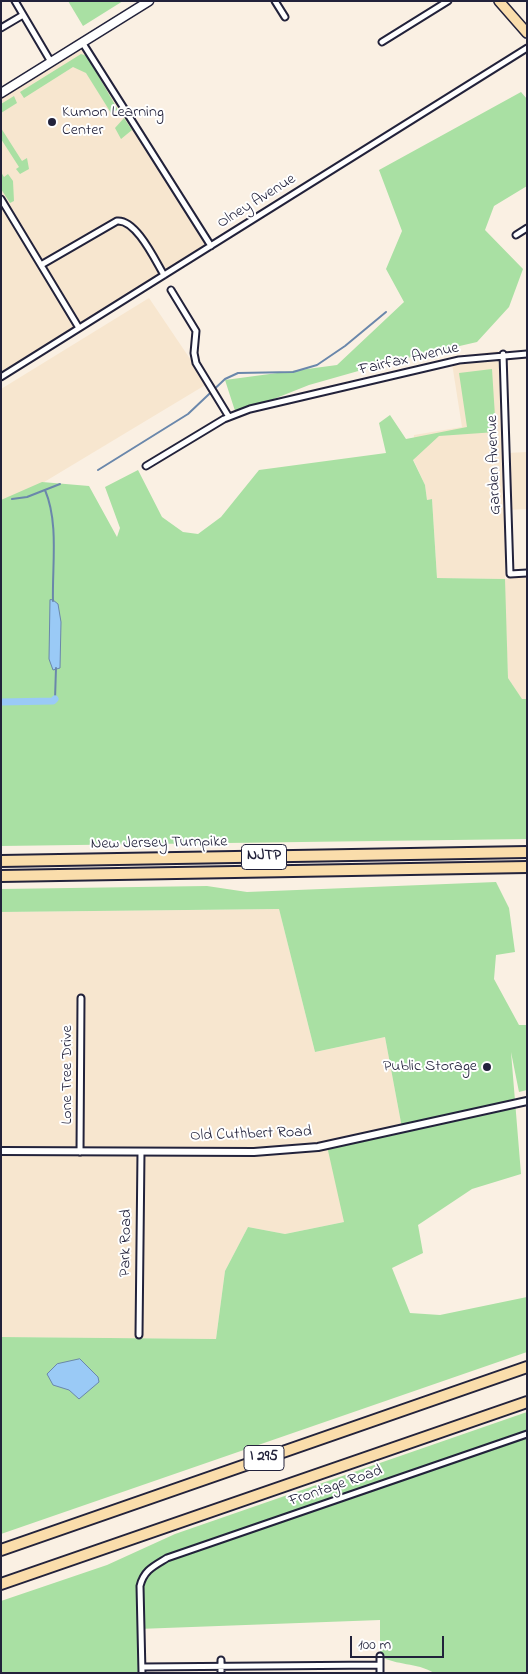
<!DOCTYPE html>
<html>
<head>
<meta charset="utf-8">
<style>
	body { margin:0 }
	#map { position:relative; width:528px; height:1674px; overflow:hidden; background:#faf0e3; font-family:"Indie Flower",sans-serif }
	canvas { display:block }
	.frame { position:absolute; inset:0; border:2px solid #22223b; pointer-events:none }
	.scale { position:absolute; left:350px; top:1636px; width:94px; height:22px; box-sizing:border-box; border:2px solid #22223b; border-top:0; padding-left:6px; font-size:15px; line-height:18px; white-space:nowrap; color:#22223b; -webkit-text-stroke:4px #fff; paint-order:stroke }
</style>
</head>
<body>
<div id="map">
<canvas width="528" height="1674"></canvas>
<div class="frame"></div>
<div class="scale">100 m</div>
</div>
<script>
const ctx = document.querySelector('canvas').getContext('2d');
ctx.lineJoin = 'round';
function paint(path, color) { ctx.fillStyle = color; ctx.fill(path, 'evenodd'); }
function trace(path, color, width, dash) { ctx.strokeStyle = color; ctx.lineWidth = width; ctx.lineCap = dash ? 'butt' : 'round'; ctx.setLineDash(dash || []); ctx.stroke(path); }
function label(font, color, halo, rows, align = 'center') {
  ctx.font = font + ' "Indie Flower",sans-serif'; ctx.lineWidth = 4; ctx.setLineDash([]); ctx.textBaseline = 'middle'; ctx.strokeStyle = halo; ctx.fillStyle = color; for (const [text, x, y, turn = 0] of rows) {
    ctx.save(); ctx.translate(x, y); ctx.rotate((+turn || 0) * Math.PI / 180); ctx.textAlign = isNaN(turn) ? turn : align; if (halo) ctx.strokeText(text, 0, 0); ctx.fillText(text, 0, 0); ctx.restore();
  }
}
paint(new Path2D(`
	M82,42L211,246L1,376V94Z
	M149,298L207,384L1,508V389Z
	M498,351L507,453L527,452V509L508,510L505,579L527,577V700H522L508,678L504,579L437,578L432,499L427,500L425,485L413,459L414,435L462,427L451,357Z
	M279,909L315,1052L385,1037L402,1128L344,1222L285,1234L248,1227L225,1271L216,1339L1,1337V912Z`), '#f7e6cf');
paint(new Path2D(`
	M68,1H123L83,26Z
	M81,54L87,56L118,110L111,113L86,73L73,67L24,98L20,92Z
	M521,92L527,99V186L494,206L485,230L523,269L509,307L477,342L390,362L309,385L236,414L225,380L337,365L404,302L386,269L402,231L379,170Z
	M14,96L17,103L1,113V104Z
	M124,118L132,130L121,139L115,128Z
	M1,128L22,161L27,158L29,169L20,174L16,169L19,167L1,139Z
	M1,172L4,177L8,174L13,181L14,201L10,203L1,189Z
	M492,369L496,432L439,436L413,460L425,485L427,500L432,499L437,578L505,579L508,678L522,699H527V839L1,846V500L42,482L89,486L117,537L120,528L105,487L138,470L162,517L183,532L198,534L221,517L259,470L386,453L379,423L390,415L406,439L467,427L459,373Z
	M496,882L509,908L515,952L496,955L494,979L519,1025H527V1090L519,1092L511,1052L521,1174L472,1189L418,1225L423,1253L392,1268L410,1313L440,1315L527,1297V1352L1,1534V1337L216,1339L225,1271L248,1227L285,1234L344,1222L327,1146L402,1128L385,1037L315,1052L279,909L1,912V889L207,886L247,892Z
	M527,1412V1673H434C416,1662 397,1666 380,1656V1620L138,1629L139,1673H1V1601L107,1565L175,1534Z`), '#a9e0a3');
const water = new Path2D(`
	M53,600L58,604L61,622L60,668L53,670L49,659L50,600Z
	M80,1359L98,1377L99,1382L79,1399L69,1390L53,1385L47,1374L57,1364Z`);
paint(water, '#9acaf6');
trace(water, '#6a87ab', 1);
trace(new Path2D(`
	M98,470L188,414L225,379L238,373L293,372L317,365L345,346L386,312
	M45,490C59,523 52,566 53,601
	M12,499L27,497L60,484
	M55,699L56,668`), '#6a87ab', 2);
trace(new Path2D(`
	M1,702L53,701L55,699`), '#9acaf6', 7);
const minor = new Path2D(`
	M15,1L51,62
	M275,1L285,17
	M1,28L23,15
	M82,42L211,246
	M382,42L448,1
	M1,199L79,328
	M516,235L527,228
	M41,265L117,221C136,219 155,260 164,275
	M171,290L196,331L194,353L196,363L229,417
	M503,354L510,574L527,573
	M1,377L527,48
	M146,466L224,419L250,409L459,360L527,354
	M80,1152L81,998
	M139,1335L141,1152
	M221,1660V1673
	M142,1667L379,1665
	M142,1673L140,1586C144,1570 154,1566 167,1558L527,1434
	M380,1673V1656`);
const tertiary = new Path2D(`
	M1,1151L254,1152L318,1147L527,1101`);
const secondary = new Path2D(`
	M1,93L149,1`);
const primary = new Path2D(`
	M499,1L527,33`);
const motorway = new Path2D(`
	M1,861L527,852
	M1,876L527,867
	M1,1550L527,1367
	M1,1584L527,1402`);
trace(minor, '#22223b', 9);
trace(tertiary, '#22223b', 10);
trace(secondary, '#22223b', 11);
trace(primary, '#22223b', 12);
trace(motorway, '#22223b', 14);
trace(minor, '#fff', 5);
trace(tertiary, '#fff', 6);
trace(secondary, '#fff', 8);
trace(primary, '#faddab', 9);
trace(motorway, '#faddab', 10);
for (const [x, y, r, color] of [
	[52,122,5,"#22223b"],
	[487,1067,5,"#22223b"]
]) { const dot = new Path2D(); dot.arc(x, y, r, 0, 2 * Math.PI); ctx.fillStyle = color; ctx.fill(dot); trace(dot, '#fff', 2); }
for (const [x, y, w] of [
	[264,857,45],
	[264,1458,40]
]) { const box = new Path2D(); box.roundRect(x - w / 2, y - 12.5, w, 25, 4); ctx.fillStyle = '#fff'; ctx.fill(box); trace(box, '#22223b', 1); }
label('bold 15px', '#22223b', null, [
	["NJTP",264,857],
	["I 295",264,1458]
]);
label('16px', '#22223b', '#fff', [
	["Kumon Learning",62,113],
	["Center",62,131],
	["Public Storage",477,1067,"right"]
], 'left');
label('16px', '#22223b', '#fff', [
	["Olney Avenue",257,202,-32],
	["Fairfax Avenue",409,360,-13],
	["Garden Avenue",495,465,-92],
	["New Jersey Turnpike",159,844,-1],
	["Lone Tree Drive",68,1075,-90],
	["Old Cuthbert Road",251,1135,-2],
	["Park Road",127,1243,-89],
	["Frontage Road",336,1487,-19]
]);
</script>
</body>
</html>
